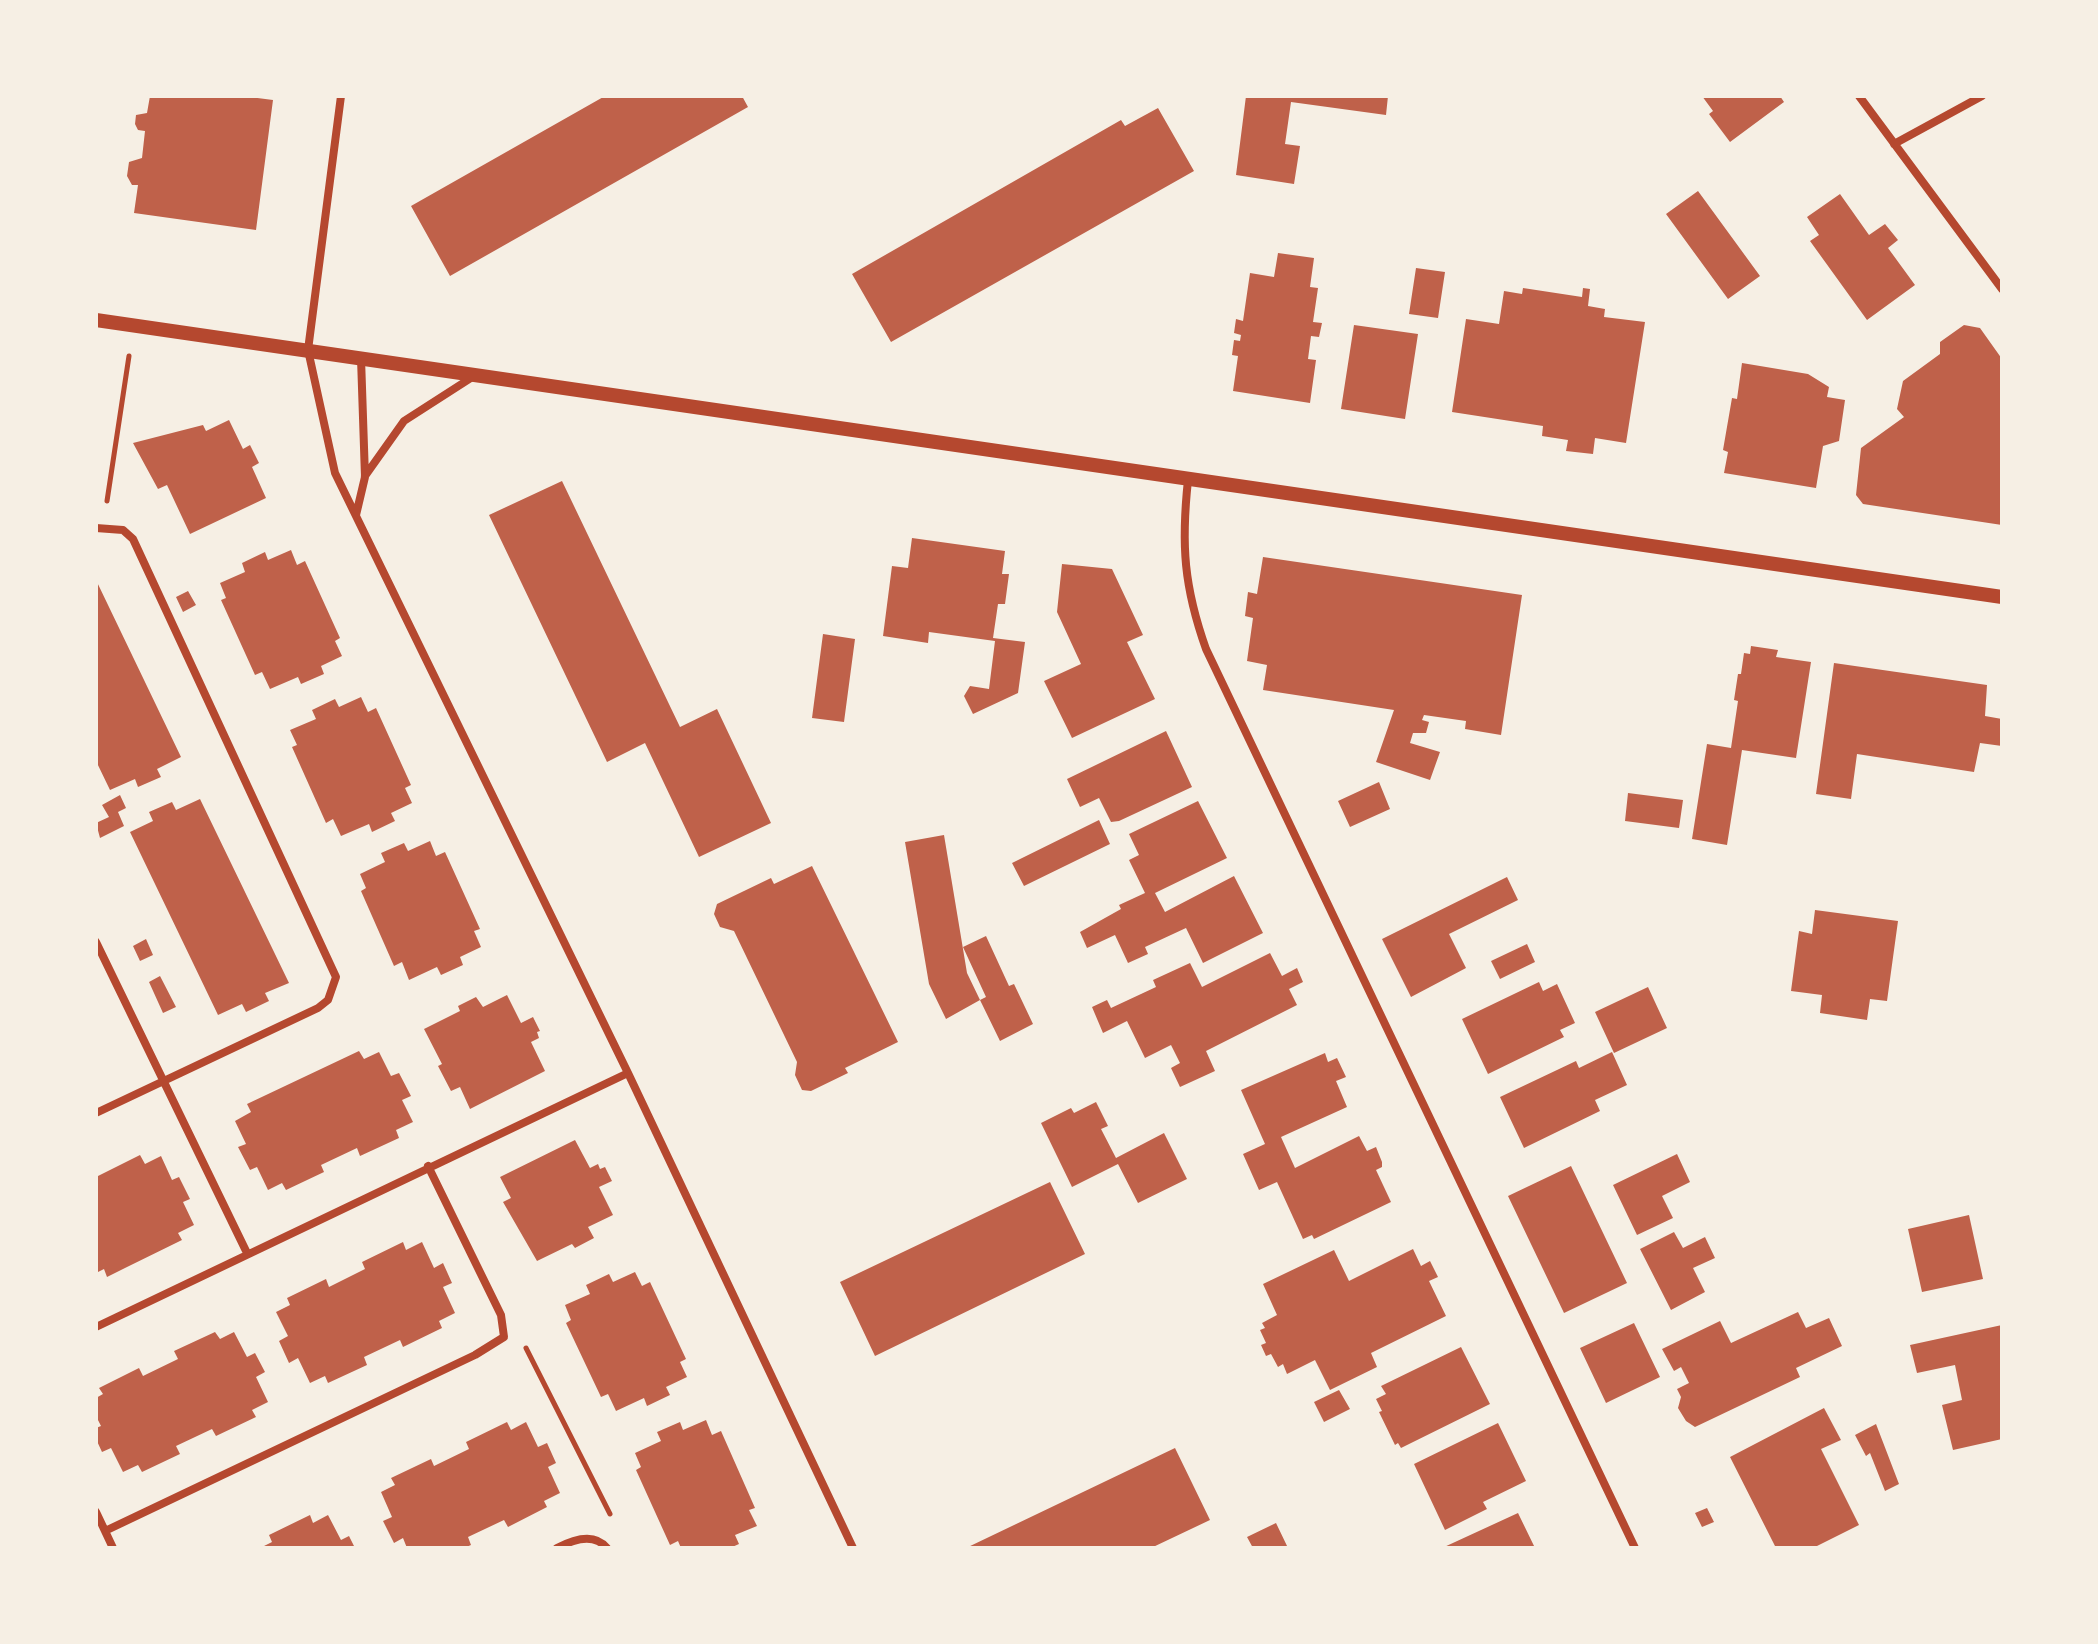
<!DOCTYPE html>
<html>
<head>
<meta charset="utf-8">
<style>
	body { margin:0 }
	#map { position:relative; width:2098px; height:1644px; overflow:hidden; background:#f6efe4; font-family:"DejaVu Sans",sans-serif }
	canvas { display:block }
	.frame { position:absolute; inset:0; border:98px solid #f6efe4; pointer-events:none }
</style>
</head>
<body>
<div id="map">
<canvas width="2098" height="1644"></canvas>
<div class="frame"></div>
</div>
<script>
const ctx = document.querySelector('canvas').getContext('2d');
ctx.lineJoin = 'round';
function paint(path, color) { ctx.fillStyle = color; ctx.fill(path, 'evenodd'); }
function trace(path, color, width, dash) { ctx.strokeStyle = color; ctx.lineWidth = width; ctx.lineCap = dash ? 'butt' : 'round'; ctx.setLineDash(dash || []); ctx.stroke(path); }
paint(new Path2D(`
	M150,96H242L273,100L256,230L134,213L138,185H132L127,176L129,162L142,158L145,131L138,130L135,124L136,115L147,113Z
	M605,96H742L748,107L450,276L411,206Z
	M1246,96L1254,97L1388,96L1386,115L1291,102L1285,144L1300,146L1294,184L1236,175Z
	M1702,96H1780L1784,102L1730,142L1709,114L1713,111Z
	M1158,108L1194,171L891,342L852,274L1121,120L1125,126Z
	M1698,191L1760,276L1728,299L1666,214Z
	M1840,194L1869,235L1885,224L1898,240L1888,248L1915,285L1867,320L1810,241L1819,235L1807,217Z
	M1278,253L1314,258L1310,287L1318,288L1313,322L1322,323L1319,337L1311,336L1308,359L1316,360L1310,403L1233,391L1238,356L1232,355L1234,340L1240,341L1241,335L1234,333L1236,319L1243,321L1250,273L1274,277Z
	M1416,268L1445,272L1438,318L1409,314Z
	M1523,288L1582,297L1583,288L1590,289L1588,306L1605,309L1604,317L1645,322L1626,443L1595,438L1593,454L1566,451L1568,440L1542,436L1543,426L1452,412L1466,319L1499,324L1504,291L1522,294Z
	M1354,325L1418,334L1405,419L1341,409Z
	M1964,325L1980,328L2002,359V525L1863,504L1856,495L1861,448L1904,417L1897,409L1903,381L1940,354V342Z
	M1742,363L1808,374L1829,387L1827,397L1845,400L1839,441L1823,446L1816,488L1724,473L1728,452L1723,450L1732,398L1737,399Z
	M229,420L243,449L250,445L259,463L252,467L266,498L190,534L167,485L158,489L133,443L203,425L206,431Z
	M562,481L680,727L717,709L771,823L699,857L645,743L607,762L489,515Z
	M912,538L1005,551L1002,574H1009L1005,604H998L993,638L1025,642L1018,693L973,714L964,696L970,686L989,689L995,641L929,632L928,643L883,636L892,566L908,568Z
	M291,550L297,565L305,561L340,638L335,641L342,656L321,666L324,674L301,684L298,677L270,689L262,672L255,675L221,600L226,598L220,583L245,572L242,563L265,552L268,560Z
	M1263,557L1522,595L1501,735L1465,729L1466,721L1424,715L1422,720L1429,722L1426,733H1413L1410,743L1440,752L1430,780L1376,762L1394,710L1263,690L1267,665L1247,661L1253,618L1245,616L1248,592L1257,594Z
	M1062,564L1112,569L1143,635L1127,642L1155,699L1072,738L1044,681L1081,664L1057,612Z
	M96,580L181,757L157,769L161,777L138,787L135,779L110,790L96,761Z
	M188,591L196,605L183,612L176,597Z
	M823,634L855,639L844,722L812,718Z
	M1751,646L1778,650L1776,657L1811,662L1796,758L1742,750L1727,845L1692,839L1707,744L1731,748L1738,701L1734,700L1738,674H1741L1744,653L1750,654Z
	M1834,663L1987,685L1985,716L2002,719V746L1980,743L1974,772L1857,754L1851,799L1816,794Z
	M361,697L368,712L376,708L411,785L405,788L412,803L391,813L395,821L372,832L369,824L341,836L333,819L326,823L292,747L297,745L290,730L316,719L312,710L335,699L339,707Z
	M1166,731L1192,787L1119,821L1111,822L1099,798L1080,807L1067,779Z
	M1379,782L1390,809L1350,827L1338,801Z
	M1628,793L1683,800L1679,828L1625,821Z
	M120,795L126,808L118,812L124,826L100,838L96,823L109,817L102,805Z
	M200,799L289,983L265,993L269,1001L246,1012L242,1004L218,1015L130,832L153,821L149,812L172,802L176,810Z
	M1198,801L1227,858L1155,893L1165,912L1234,876L1263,933L1203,963L1186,928L1145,947L1148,954L1128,963L1115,935L1087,948L1080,932L1121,909L1119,905L1145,893L1129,860L1139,855L1129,834Z
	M1099,820L1110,844L1024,886L1012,863Z
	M944,835L967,973L980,1000L946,1019L929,984L905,842Z
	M430,841L436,856L445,852L480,929L474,931L481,947L460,957L463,965L441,975L437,967L409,980L402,962L394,966L361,891L366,888L360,874L385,862L381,853L404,843L408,851Z
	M812,866L898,1042L845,1068L848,1073L811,1091L802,1090L795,1075L797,1062L734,931L720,927L714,914L717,904L771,878L774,884Z
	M1507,877L1518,900L1449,934L1466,968L1411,997L1382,939Z
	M1815,910L1898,921L1887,1001L1870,999L1867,1020L1820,1013L1822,995L1791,991L1799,931L1812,934Z
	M986,936L1009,986L1014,984L1033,1024L1000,1041L980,1000L986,997L963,947Z
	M146,939L153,955L140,961L133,946Z
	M1527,944L1535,962L1500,979L1491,961Z
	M1270,953L1282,976L1297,968L1303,982L1289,989L1297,1005L1206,1051L1215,1071L1180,1087L1171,1068L1180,1063L1171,1045L1145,1058L1127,1021L1103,1033L1092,1007L1107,1000L1111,1008L1156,987L1153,980L1190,963L1202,987Z
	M160,976L176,1007L163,1013L149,982Z
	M1539,982L1543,991L1557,984L1575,1023L1560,1030L1564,1037L1488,1074L1462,1019Z
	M1648,987L1667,1028L1614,1053L1595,1012Z
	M507,995L521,1023L533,1017L540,1031L537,1032L539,1038L531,1042L545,1071L470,1109L460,1087L451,1091L438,1066L442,1064L424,1029L460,1011L458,1006L476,997L483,1007Z
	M359,1051L364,1059L379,1052L391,1076L399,1073L411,1096L402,1100L413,1122L396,1130L399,1138L360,1156L357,1148L321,1165L324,1172L286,1190L282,1183L268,1190L257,1167L250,1170L238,1147L246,1144L235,1121L251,1112L247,1104Z
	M1612,1052L1627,1085L1595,1100L1600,1111L1524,1148L1500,1097L1576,1061L1579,1068Z
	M1325,1053L1328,1062L1337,1058L1346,1077L1336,1081L1347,1107L1281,1137L1295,1168L1359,1136L1367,1151L1376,1147L1382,1162V1167L1376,1170L1391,1202L1314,1239L1312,1235L1303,1239L1277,1182L1259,1190L1243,1154L1265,1144L1241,1090Z
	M1096,1102L1108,1126L1101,1129L1116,1158L1164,1133L1187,1179L1138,1203L1118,1164L1072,1187L1041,1123L1071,1108L1074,1113Z
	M575,1140L590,1168L598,1164L600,1169L605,1167L612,1181L599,1187L613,1215L588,1227L594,1238L575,1248L572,1244L537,1261L503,1202L511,1198L500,1177Z
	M1677,1154L1690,1182L1662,1196L1673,1218L1637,1235L1613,1185Z
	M140,1155L145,1164L161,1156L172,1180L179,1177L190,1199L183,1202L194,1225L178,1233L182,1240L125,1268L107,1277L104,1269L96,1273V1177Z
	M1571,1166L1627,1283L1564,1313L1508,1196Z
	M1050,1182L1085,1254L875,1356L840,1282Z
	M1969,1215L1983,1279L1922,1292L1908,1229Z
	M1674,1232L1683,1248L1705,1237L1715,1258L1693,1268L1705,1292L1671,1310L1640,1249Z
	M403,1242L406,1250L422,1242L434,1268L443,1263L452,1283L443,1287L455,1313L439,1321L442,1328L403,1347L400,1340L364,1357L367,1365L328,1383L325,1376L310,1383L298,1358L289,1363L279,1341L288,1336L276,1312L290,1305L287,1298L326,1279L329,1287L365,1269L362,1262Z
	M1413,1249L1421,1266L1430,1261L1438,1277L1429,1281L1446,1316L1371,1353L1377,1367L1330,1390L1315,1360L1287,1374L1283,1364L1278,1367L1271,1354L1266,1356L1261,1345L1266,1343L1260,1330L1265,1328L1262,1323L1277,1315L1263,1284L1334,1250L1349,1281Z
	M635,1272L642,1286L650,1282L686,1359L680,1362L687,1377L666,1387L670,1395L647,1406L644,1398L616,1411L608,1394L601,1397L566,1323L571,1320L565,1305L590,1294L586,1285L609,1274L613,1282Z
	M1798,1312L1806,1328L1829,1318L1842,1346L1796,1368L1800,1377L1695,1427L1686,1421L1678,1408L1681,1397L1677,1389L1689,1383L1681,1367L1674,1371L1662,1349L1720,1321L1731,1343Z
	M1634,1323L1660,1377L1606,1403L1580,1348Z
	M2002,1325V1439L1953,1450L1942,1405L1962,1400L1955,1365L1917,1373L1910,1345Z
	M215,1332L220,1339L234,1332L247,1357L255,1353L265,1372L256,1377L268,1402L252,1410L256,1417L216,1436L212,1429L176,1446L180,1454L142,1472L138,1465L123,1472L111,1448L102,1452L96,1439V1428L101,1426L96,1416V1398L103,1394L99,1388L139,1368L143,1376L178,1359L174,1351Z
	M1461,1347L1490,1404L1401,1448L1398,1443L1395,1445L1379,1412L1382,1411L1376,1399L1386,1394L1381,1386Z
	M1339,1390L1350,1409L1324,1422L1314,1402Z
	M1824,1408L1841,1440L1821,1449L1859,1525L1813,1548H1776L1730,1457Z
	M706,1420L712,1435L721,1431L755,1508L749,1510L757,1526L735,1535L739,1544L730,1548H681L678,1541L670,1545L636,1470L641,1467L635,1453L661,1441L657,1432L680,1422L683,1430Z
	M507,1422L511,1430L526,1422L538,1447L547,1443L556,1463L548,1467L560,1493L544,1501L547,1507L508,1527L504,1520L468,1537L471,1545L464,1548H407L403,1538L394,1543L383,1521L392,1517L381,1492L395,1485L391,1478L431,1459L434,1466L469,1449L466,1442Z
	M1498,1423L1526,1481L1483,1502L1487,1509L1445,1530L1414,1464Z
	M1876,1424L1899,1484L1885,1491L1870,1453L1866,1456L1855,1435Z
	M1175,1448L1210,1520L1151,1548H966Z
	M1707,1508L1714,1522L1702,1527L1695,1513Z
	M1518,1513L1535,1548H1442Z
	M310,1515L313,1523L328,1515L341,1540L349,1536L355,1548H260L272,1542L269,1535Z
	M1276,1523L1288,1548H1253L1247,1537Z`), '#bf614a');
trace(new Path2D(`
	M107,501L129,356
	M526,1348L610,1514`), '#b5482f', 5);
trace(new Path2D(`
	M341,96L308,350L335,473L628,1073L853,1548
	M1859,96L2002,289
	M1894,144L1982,96
	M365,476L404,421L474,376
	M1188,480C1181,545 1184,587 1206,649L1635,1548
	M356,515L365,477L361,358
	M96,528L123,530L133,539L336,977L328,1000L318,1008L96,1113
	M96,942L247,1253
	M96,1327L628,1073
	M96,1512L105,1531L475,1355L504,1337L501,1315L428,1166
	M105,1531L113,1548
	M557,1548C572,1540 594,1532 607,1548`), '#b5482f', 8);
trace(new Path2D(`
	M96,320L2002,597`), '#b5482f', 14);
</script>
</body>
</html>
